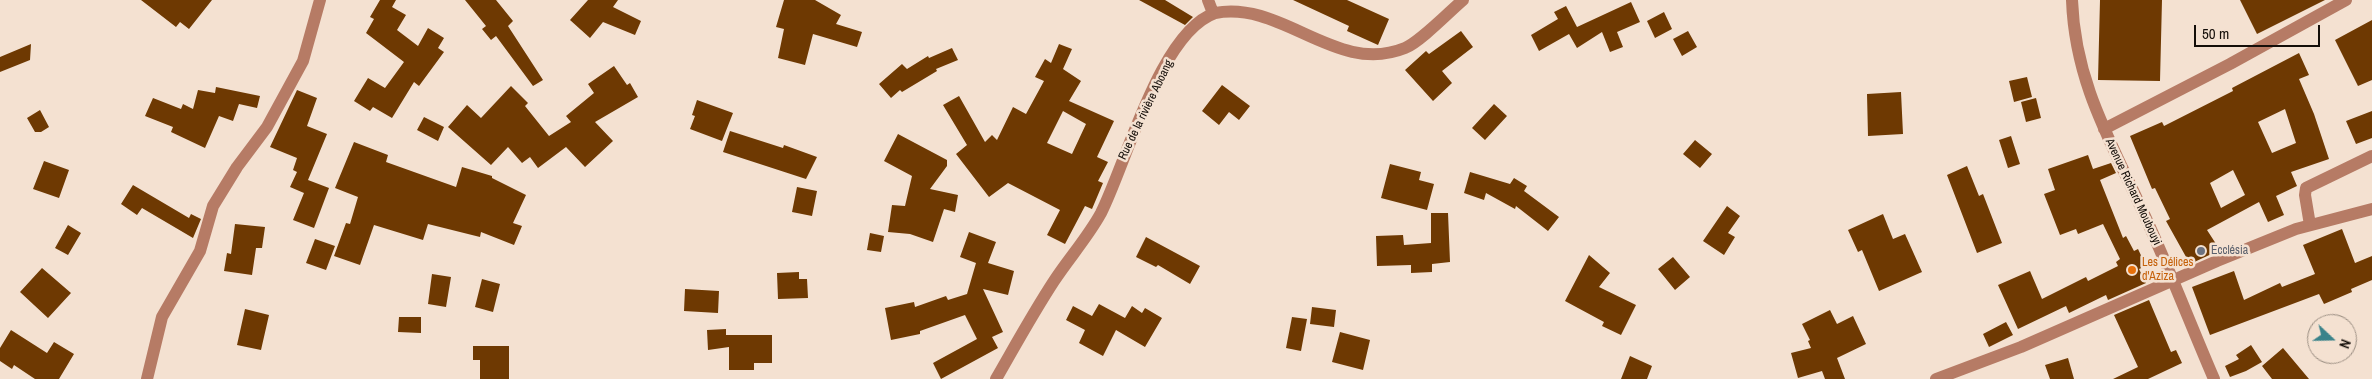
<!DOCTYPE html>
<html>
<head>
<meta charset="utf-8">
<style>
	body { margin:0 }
	#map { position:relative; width:2372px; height:379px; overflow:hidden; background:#f4e1d1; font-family:"Archivo Narrow",sans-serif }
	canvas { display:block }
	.north { position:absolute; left:2307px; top:314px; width:50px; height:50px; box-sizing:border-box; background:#f4e1d1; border:1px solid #9a8d81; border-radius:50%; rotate:111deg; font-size:14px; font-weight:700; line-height:20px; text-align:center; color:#140e09 }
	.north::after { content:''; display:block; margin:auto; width:18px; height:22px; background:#3b838a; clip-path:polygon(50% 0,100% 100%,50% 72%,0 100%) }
	.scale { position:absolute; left:2194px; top:25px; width:126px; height:22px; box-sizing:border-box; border:2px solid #140e09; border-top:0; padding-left:6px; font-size:15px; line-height:18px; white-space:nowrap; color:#140e09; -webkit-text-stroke:4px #f4e1d1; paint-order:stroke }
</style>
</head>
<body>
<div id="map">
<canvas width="2372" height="379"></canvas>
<div class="north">N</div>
<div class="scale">50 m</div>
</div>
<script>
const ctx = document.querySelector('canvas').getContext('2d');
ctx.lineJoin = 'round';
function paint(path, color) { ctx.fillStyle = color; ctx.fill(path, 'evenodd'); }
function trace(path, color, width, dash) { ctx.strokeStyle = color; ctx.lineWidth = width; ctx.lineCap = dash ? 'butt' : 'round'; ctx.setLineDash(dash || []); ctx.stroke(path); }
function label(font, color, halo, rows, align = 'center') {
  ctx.font = font + ' "Archivo Narrow",sans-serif'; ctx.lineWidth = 5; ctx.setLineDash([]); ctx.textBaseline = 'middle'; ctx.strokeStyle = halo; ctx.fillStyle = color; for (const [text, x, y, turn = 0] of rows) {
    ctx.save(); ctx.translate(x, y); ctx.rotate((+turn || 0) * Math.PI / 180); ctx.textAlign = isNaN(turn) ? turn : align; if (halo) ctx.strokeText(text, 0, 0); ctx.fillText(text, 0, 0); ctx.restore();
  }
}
paint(new Path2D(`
	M141,0H212L189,29L180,22L176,27Z
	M380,0H396L392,7L406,15L397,30L418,46L428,28L444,38L438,48L444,52L419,86L414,82L392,118L373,107L370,111L354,101L368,78L385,88L404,62L366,33L374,19L370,17Z
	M465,0H496L513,21L508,26L543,80L533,86L496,36L491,40L482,29L486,26Z
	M588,0H618L613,7L641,21L635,35L603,22L590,38L570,20Z
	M784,0H815L841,15L836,24L862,32L857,47L813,34L805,65L778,58L784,29L776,27Z
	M1139,0H1165L1193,17L1185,25Z
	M1293,0H1347L1389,19L1378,45L1347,31L1349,26Z
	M2100,0H2162L2160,81L2098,80Z
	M2240,0H2325L2257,34Z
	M1631,2L1640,22L1617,32L1623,47L1610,52L1602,32L1577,48L1569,34L1539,51L1531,35L1558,19L1554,12L1566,6L1577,27Z
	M1664,12L1672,29L1655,38L1647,21Z
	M2372,20V80L2358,86L2335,40Z
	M1461,31L1473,47L1442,71L1452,83L1433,101L1405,70L1426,51L1429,54Z
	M1688,31L1697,47L1682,56L1673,39Z
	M31,44L30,60L0,72V57Z
	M1059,44L1072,49L1063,69L1081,81L1069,101L1114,121L1097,157L1108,162L1098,181L1103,183L1092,209L1085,206L1065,244L1047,235L1060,210L1008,183L989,197L956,154L967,145L943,105L959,96L985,142L992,135L997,140L1013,107L1026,114L1044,81L1035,77L1045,59L1051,63ZM1063,111L1086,124L1072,154L1047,143Z
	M952,48L958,60L936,69L937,71L902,92L900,90L891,98L879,84L902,64L907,69L928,56L929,58Z
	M2299,53L2309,75L2299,79L2314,114L2329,159L2291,172L2297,186L2276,196L2284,215L2268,222L2259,202L2207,230L2220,250L2190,264L2166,221L2170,219L2155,188L2152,189L2130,136L2162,122L2164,126L2233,91L2232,88ZM2285,109L2296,143L2272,153L2258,122ZM2233,170L2245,195L2221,208L2210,183Z
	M614,66L627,85L630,83L638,97L595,122L613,141L585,167L566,147L538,168L530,157L522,163L508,147L491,165L448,127L467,105L481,118L511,86L528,103L525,106L549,136L571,122L566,116L594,93L588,84Z
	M2027,77L2032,97L2014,102L2009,81Z
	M1222,85L1250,106L1239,120L1229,112L1219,125L1202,111Z
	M216,87L260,96L257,108L239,104L233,121L219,116L205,148L171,132L173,127L145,116L153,98L181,109L183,104L193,109L198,90L215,93Z
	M297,90L317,98L307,126L327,134L308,180L329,188L314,228L293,220L304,193L290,187L297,172L293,170L297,158L270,147Z
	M1901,92L1903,134L1868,136L1867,94Z
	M2036,98L2041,118L2026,122L2021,102Z
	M697,100L733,113L722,141L690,129L695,116L692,115Z
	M1494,104L1507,116L1485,140L1472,128Z
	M40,110L49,127L41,132H35L27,118Z
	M2372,111V138L2356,144L2346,121Z
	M424,117L444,127L438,141L417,130Z
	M730,131L783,148L784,145L817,157L806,179L723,152Z
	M898,134L947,160V166L930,189L958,195L955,212L944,209L933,242L910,234L888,232L892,205L905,206L912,176L884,161Z
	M2011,136L2020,164L2008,168L1999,140Z
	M1695,140L1712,154L1700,168L1683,154Z
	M354,142L388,155L386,162L456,187L462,167L492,176V178L526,195L513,223L522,226L514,245L481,232L480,237L428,224L423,240L374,225L360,265L334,256L346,223L350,224L358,197L335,188Z
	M2088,155L2093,169L2111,163L2116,173L2100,180L2123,238L2126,236L2134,251L2138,249L2146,266L2139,269L2146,283L2108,300L2106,295L2069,313L2066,306L2018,329L1998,285L2030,271L2042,299L2086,277L2088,281L2118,266L2116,262L2120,259L2103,224L2078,234L2076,229L2060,235L2044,194L2055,190L2048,169Z
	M44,161L69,170L59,198L33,189Z
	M1390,164L1421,172L1419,180L1434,184L1427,210L1381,198Z
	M1967,166L1979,196L1983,194L2002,243L1977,253L1947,175Z
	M1470,172L1510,184L1514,178L1527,186L1524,191L1559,217L1548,231L1516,206L1515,209L1486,193L1484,200L1464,193Z
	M133,185L189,218L191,214L201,219L193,238L142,208L137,215L121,204Z
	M797,187L817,191L812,216L792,212Z
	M1727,206L1740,216L1728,233L1735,237L1724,255L1703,241Z
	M1431,213H1448L1450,262L1432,264V272L1411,273V265L1377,266L1376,236L1403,235L1404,245L1431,243Z
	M1883,214L1893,239L1905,234L1922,272L1879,291L1862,250L1858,252L1848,230Z
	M235,224L265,227L262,248H256L252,275L224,271L227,253L231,254Z
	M68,225L81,233L68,255L55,248Z
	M2342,229L2355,263L2372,256V280L2351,289L2352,292L2324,304L2319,294L2210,335L2192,287L2234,271L2244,300L2280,283L2282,287L2315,274L2303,245Z
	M969,232L996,242L988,263L1014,271L1008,295L983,289L1003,332L992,337L998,348L941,379L933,363L977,339L965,315L920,331V334L891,340L885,308L914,302L915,307L946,296L948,300L967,294L976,263L960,257Z
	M870,233L884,236L881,252L867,250Z
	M1146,237L1200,266L1190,284L1158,265L1156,267L1136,257Z
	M315,239L335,246L326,270L306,263Z
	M1589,255L1610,273L1599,287L1636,305L1621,335L1602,326L1604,322L1565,301Z
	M1673,257L1690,277L1675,290L1658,269Z
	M42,268L71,293L48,318L20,292Z
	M799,272V279H807L808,298L778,299L777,273Z
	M432,274L451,277L446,307L428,304Z
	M482,279L500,284L493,312L475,307Z
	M685,289L719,291L718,313L684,311Z
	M2149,300L2171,352L2176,350L2182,363L2148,379H2113L2138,367L2114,315Z
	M1099,304L1125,318L1132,306L1142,313L1145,308L1162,318L1145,347L1116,330L1103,356L1079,343L1085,330L1066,320L1073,306L1092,316Z
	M1312,307L1336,310L1334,327L1310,324Z
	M245,309L269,315L261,350L237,345Z
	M1830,310L1837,324L1853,316L1866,344L1837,358L1845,379H1825L1822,371L1798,378L1791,353L1811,348L1808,341L1810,340L1802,324Z
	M399,317H421V333L398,332Z
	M1292,317L1307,319L1301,351L1286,348Z
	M2006,322L2013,335L1989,347L1983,334Z
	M726,329V335H772V363H754V370H729V347L708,350L707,330Z
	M11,330L47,353L54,342L74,354L59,379H35L14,365L12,369L0,361V348Z
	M1340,332L1370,340L1363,370L1332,362Z
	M2251,345L2262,362L2246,371L2230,377L2225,366L2239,359L2236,355Z
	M473,346H509V379H480V360H473Z
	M2283,348L2309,379H2272L2262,366Z
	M1630,356L1652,366L1647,379H1621Z
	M2068,358L2074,379H2050L2045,365Z`), '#6e3902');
trace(new Path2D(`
	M1208,0L1213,13
	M2072,0C2075,87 2115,148 2149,225C2172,276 2192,328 2214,379
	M2104,129L2230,64L2346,0
	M2310,225L2305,195L2306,188L2372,156
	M147,379L162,317L200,251L213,206L237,167L267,127L303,61L320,0
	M996,379C1015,346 1033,313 1054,281C1069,258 1088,237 1101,213C1126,164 1160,32 1215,13C1283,0 1336,76 1405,48C1420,42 1449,12 1463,0
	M1936,379L2021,347L2217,261L2296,229L2372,209`), '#b67b65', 12);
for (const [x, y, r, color] of [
	[2201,251,5,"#6b7280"],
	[2132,270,5,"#e8710a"]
]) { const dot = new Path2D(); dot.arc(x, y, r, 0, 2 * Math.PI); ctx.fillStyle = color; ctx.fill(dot); trace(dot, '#f4e1d1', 2); }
label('12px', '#140e09', '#f4e1d1', [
	["Rue de la rivière Aboang",1146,110,-64],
	["Avenue Richard Moubouyi",2133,192,65]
]);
label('12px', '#5b616d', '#f4e1d1', [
	["Ecclésia",2211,251]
], 'left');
label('12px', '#c56008', '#f4e1d1', [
	["Les Délices",2142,263],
	["d'Aziza",2142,277]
], 'left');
</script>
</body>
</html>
